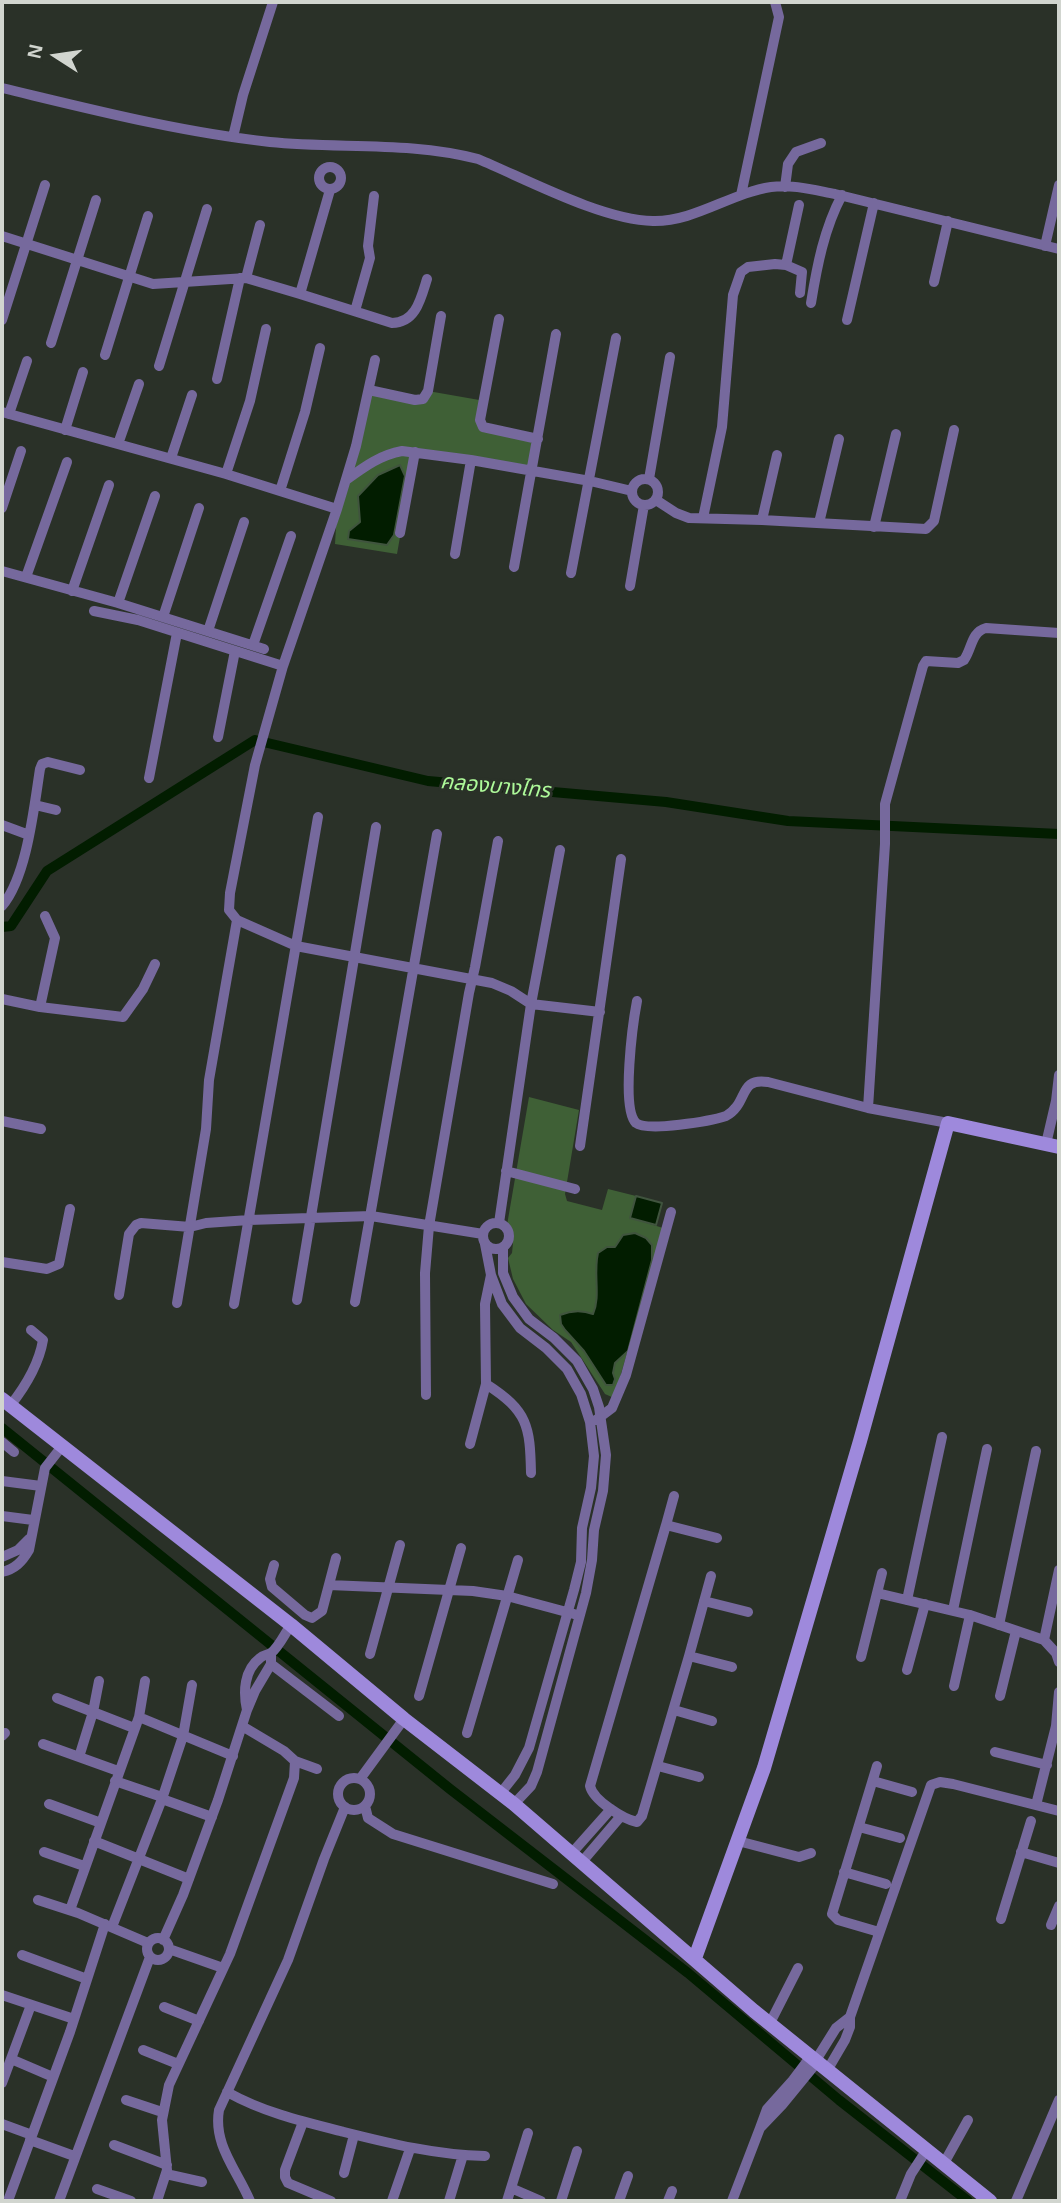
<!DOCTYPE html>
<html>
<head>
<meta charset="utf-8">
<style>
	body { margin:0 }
	#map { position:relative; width:1061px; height:2203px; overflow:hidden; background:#2a3128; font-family:Arial,sans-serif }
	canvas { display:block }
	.frame { position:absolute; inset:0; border:4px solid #d1d5cf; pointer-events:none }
	.north { position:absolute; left:21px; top:21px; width:70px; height:70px; -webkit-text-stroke:5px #2a3128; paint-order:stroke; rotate:282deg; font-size:19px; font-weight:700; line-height:28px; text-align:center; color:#d1d5cf }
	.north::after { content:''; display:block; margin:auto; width:24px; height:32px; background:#d1d5cf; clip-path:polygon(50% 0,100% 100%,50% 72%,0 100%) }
</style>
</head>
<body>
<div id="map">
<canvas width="1061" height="2203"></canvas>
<div class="frame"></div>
<div class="north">N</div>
</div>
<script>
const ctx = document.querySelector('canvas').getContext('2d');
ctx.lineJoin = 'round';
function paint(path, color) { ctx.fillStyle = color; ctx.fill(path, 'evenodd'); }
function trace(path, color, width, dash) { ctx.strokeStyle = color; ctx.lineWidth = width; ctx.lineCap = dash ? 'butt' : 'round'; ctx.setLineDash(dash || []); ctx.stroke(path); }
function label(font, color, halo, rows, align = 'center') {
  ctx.font = font + ' Arial,"Noto Sans Thai",sans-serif'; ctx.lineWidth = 6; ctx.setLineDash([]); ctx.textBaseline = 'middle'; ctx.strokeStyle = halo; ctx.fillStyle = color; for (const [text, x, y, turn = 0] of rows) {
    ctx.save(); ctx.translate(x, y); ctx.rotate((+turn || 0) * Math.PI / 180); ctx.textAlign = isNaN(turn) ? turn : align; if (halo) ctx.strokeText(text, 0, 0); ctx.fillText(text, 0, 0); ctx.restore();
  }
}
paint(new Path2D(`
	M369,390L426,401L428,391L485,401L481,426L539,434L531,472L415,452L397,554L335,544L337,509Z
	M529,1097L579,1110L565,1194L567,1201L602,1210L608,1189L636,1196L631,1218L663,1228L614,1398L605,1394L571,1342L553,1330L526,1304L513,1279L508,1258L512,1253L513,1243L506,1231Z`), '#3f6036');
const water = new Path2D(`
	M400,465L405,476L394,535L387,545L348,539L349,531L360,522L358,496L378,475Z
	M636,1196L662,1203L656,1225L630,1218Z
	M635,1233L646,1238L652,1245V1260L628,1351L615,1363L613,1373L615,1379L613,1385H606L584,1351L565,1330L561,1324L560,1315C572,1310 582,1310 593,1314C601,1296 593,1274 598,1253L607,1247H615L623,1235Z`);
paint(water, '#021d00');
trace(water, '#40543e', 2);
trace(new Path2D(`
	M2,927L11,926L47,871L255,740L428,781L666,802L788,821L1059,834
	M2,1428L450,1789L688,1973L839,2100L968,2201`), '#021d00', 10);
trace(new Path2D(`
	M2,88C90,109 179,132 270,142C339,149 410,141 478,159C526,179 602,220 653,221C694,222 731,193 771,187C792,184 814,190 835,194L1059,249
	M233,137L243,95L273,2
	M319 178a11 11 0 1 1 22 0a11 11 0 1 1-22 0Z
	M785,187L788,164L796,152L821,143
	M330,190L300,294L392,323C416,323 421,298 427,279
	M741,195L779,17L775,2
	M2,236L153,284L246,278L300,294
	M1045,246L1059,185
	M786,265L802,272L800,293
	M246,278L260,225
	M934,282L948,221
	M811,303C817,266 824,229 842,195
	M355,311L370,258L368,246L374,196
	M499,319L480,420L483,427L538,439
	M2,320L45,185
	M847,320L874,203
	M51,343L96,200
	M105,355L148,216
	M375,360L356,446L337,509L283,666L255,765L230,893L229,910L237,920L296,946L492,983L511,991L531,1004L600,1012
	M159,366L207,209
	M217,379L240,278
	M369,390L415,400L423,399L428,391L441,316
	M2,412L226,474L337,509
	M9,414L27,361
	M65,430L83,372
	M118,444L139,384
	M171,458L192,395
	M226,474L250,401L266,329
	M649,479L670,357
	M632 492a13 13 0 1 1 26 0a13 13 0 1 1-26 0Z
	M346,480C364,467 380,455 402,451L471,460L590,481L632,491
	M280,491L305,412L320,348
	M656,500L676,513L689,518L762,520L926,529L934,521L954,430
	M2,508L21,451
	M703,518L722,427L733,295L741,272L748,267L775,264L786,265L799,205
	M762,520L777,455
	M819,523L839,439
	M874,527L896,434
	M400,533L415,452
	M455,554L471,460
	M514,567L556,334
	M2,571L118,603L264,649
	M571,573L616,338
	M26,577L67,462
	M630,586L644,505
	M72,591L109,485
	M118,603L155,496
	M94,611L138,620L283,666
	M163,617L199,508
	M208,631L244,522
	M253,645L291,536
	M218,737L235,651
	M149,778L177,633
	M35,805L56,810
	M2,825L29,835
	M2,906C27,877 34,807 40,769L42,764L48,762L80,770
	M2,999L40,1007L123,1017L143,989L155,964
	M637,1001C633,1022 621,1109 636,1123C647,1132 711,1121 726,1116C749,1103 738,1077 768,1082L868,1108
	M40,1007L55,938L45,916
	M2,1121L41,1129
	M948,1123L868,1108L885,844V804L923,666L926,661L958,663L964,660C972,649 971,632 986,628L1059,633
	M1046,1144L1056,1101L1059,1075
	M580,1146L621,859
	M506,1171L575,1189
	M483 1236a13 13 0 1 1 26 0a13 13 0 1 1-26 0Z
	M499,1223L531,1004L560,850
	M485,1244L491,1275L502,1304L520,1328L546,1348L567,1369L581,1394L590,1422L594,1456L591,1488L582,1528L581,1562L574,1590L529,1748L515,1775L500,1794
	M503,1247V1273L513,1297L529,1319L554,1338L577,1361L593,1389L599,1407L606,1455L603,1491L594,1530L592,1560L586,1593L537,1772L531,1786L514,1804
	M2,1262L47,1269L59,1264L70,1209
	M119,1295L129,1234L136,1225L141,1223L190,1227L206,1223L249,1220L371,1216L483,1234
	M297,1300L376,827
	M355,1302L437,834
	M177,1303L206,1129L209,1080L237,920
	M234,1304L318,817
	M486,1384C528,1411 530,1426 531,1473
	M426,1395L425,1273L429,1226L469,993L475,967L498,841
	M10,1406C25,1387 39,1364 43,1340L31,1330
	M596,1420L612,1408L626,1375L671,1212
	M2,1442L14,1452
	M470,1444L486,1384L485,1304L491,1275
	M2,1481L41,1486
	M2,1516L33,1520
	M666,1525L674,1496
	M2,1557L18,1550L29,1539
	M274,1565L270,1579L272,1587L305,1615L312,1618L322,1611L336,1558
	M2,1572C15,1569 22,1562 29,1550L45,1468L63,1445
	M711,1576L689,1656L642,1816L637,1822C623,1819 593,1800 590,1786L666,1525L717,1538
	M329,1585L473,1591L507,1596L574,1614
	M877,1593L970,1615L1044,1640L1056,1653L1059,1662
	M907,1600L942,1437
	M704,1601L748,1612
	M953,1610L987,1449
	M999,1625L1036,1451
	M1044,1640L1059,1570
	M370,1654L400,1545
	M689,1656L732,1667
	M861,1657L882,1573
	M271,1664L339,1716
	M907,1670L925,1604
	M954,1686L970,1615
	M419,1696L461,1548
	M1000,1696L1016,1631
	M57,1698L134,1728
	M247,1710C243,1692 244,1670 260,1658C263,1655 268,1655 271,1653C279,1647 285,1633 291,1625
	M674,1710L712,1721
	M139,1717L233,1756
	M467,1733L518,1560
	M2,1736L5,1733
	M43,1744L118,1771
	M995,1752L1047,1765
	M79,1757L93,1712L99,1681
	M295,1761L317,1769
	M658,1766L699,1777
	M877,1766L832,1914L838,1920L879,1932
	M338 1794a16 16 0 1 1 32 0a16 16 0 1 1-32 0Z
	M360,1779L404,1719
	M115,1781L162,1797
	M873,1781L912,1792
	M162,1799L212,1817
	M49,1804L101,1823
	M1036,1805L1056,1726L1059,1692
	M365,1806L368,1818L393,1834L553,1884
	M859,1827L900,1838
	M94,1841L189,1879
	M738,1841L799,1857L811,1853
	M44,1852L84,1866
	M1021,1852L1059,1863
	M571,1854L611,1809
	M581,1863L621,1816
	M844,1872L886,1884
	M38,1900L78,1913L148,1943
	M70,1910L139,1717L145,1681
	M1001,1919L1031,1821
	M1051,1925L1059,1906
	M112,1927L162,1799L183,1736L192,1685
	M147 1949a11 11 0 1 1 22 0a11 11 0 1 1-22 0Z
	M163,1940L183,1895L218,1800L247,1710L255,1691L271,1664V1653
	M169,1949L223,1968
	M22,1955L87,1979
	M2,1995L74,2019
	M164,2007L199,2021
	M770,2023L798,1968
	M143,2050L178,2064
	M811,2056L793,2080L767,2109L760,2128L782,2105L818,2061
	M11,2059L53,2077
	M816,2060L836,2028L850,2017
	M828,2069L845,2040L850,2027V2017L931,1785L940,1782L953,1784L1059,1811
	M2,2083L31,2005
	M227,2092C263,2112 300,2121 340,2131C388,2143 435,2155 485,2156
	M126,2100L162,2112
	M303,2122L285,2170V2177L288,2183L331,2201
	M2,2124L32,2135
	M30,2140L74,2156
	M114,2145L167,2165
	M943,2165L968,2120
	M344,2173L354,2135
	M166,2174L202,2182
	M511,2188L541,2201
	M97,2189L131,2201
	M9,2198L70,2032L105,1924
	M59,2201L150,1957
	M157,2201L167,2170L162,2120L169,2085L230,1954L294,1778L295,1761L284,1751L242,1726
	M250,2201C237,2170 213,2145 219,2110L288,1960L324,1859L345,1807
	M392,2201L410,2149
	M449,2201L463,2155
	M507,2201L528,2133
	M561,2201L577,2151
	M619,2201L628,2176
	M668,2201L672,2191
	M732,2201L760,2128
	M900,2201L911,2174L926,2151
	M1016,2201L1059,2100`), '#76699d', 10);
trace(new Path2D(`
	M2,1399L291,1625L404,1719L514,1804L754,2011L990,2201
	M695,1958L764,1768L860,1441L948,1123L1059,1147`), '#9e89dc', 14);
label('italic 21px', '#aefa9a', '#2a3128', [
	["คลองบางไทร",495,787,5]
]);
</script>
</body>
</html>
